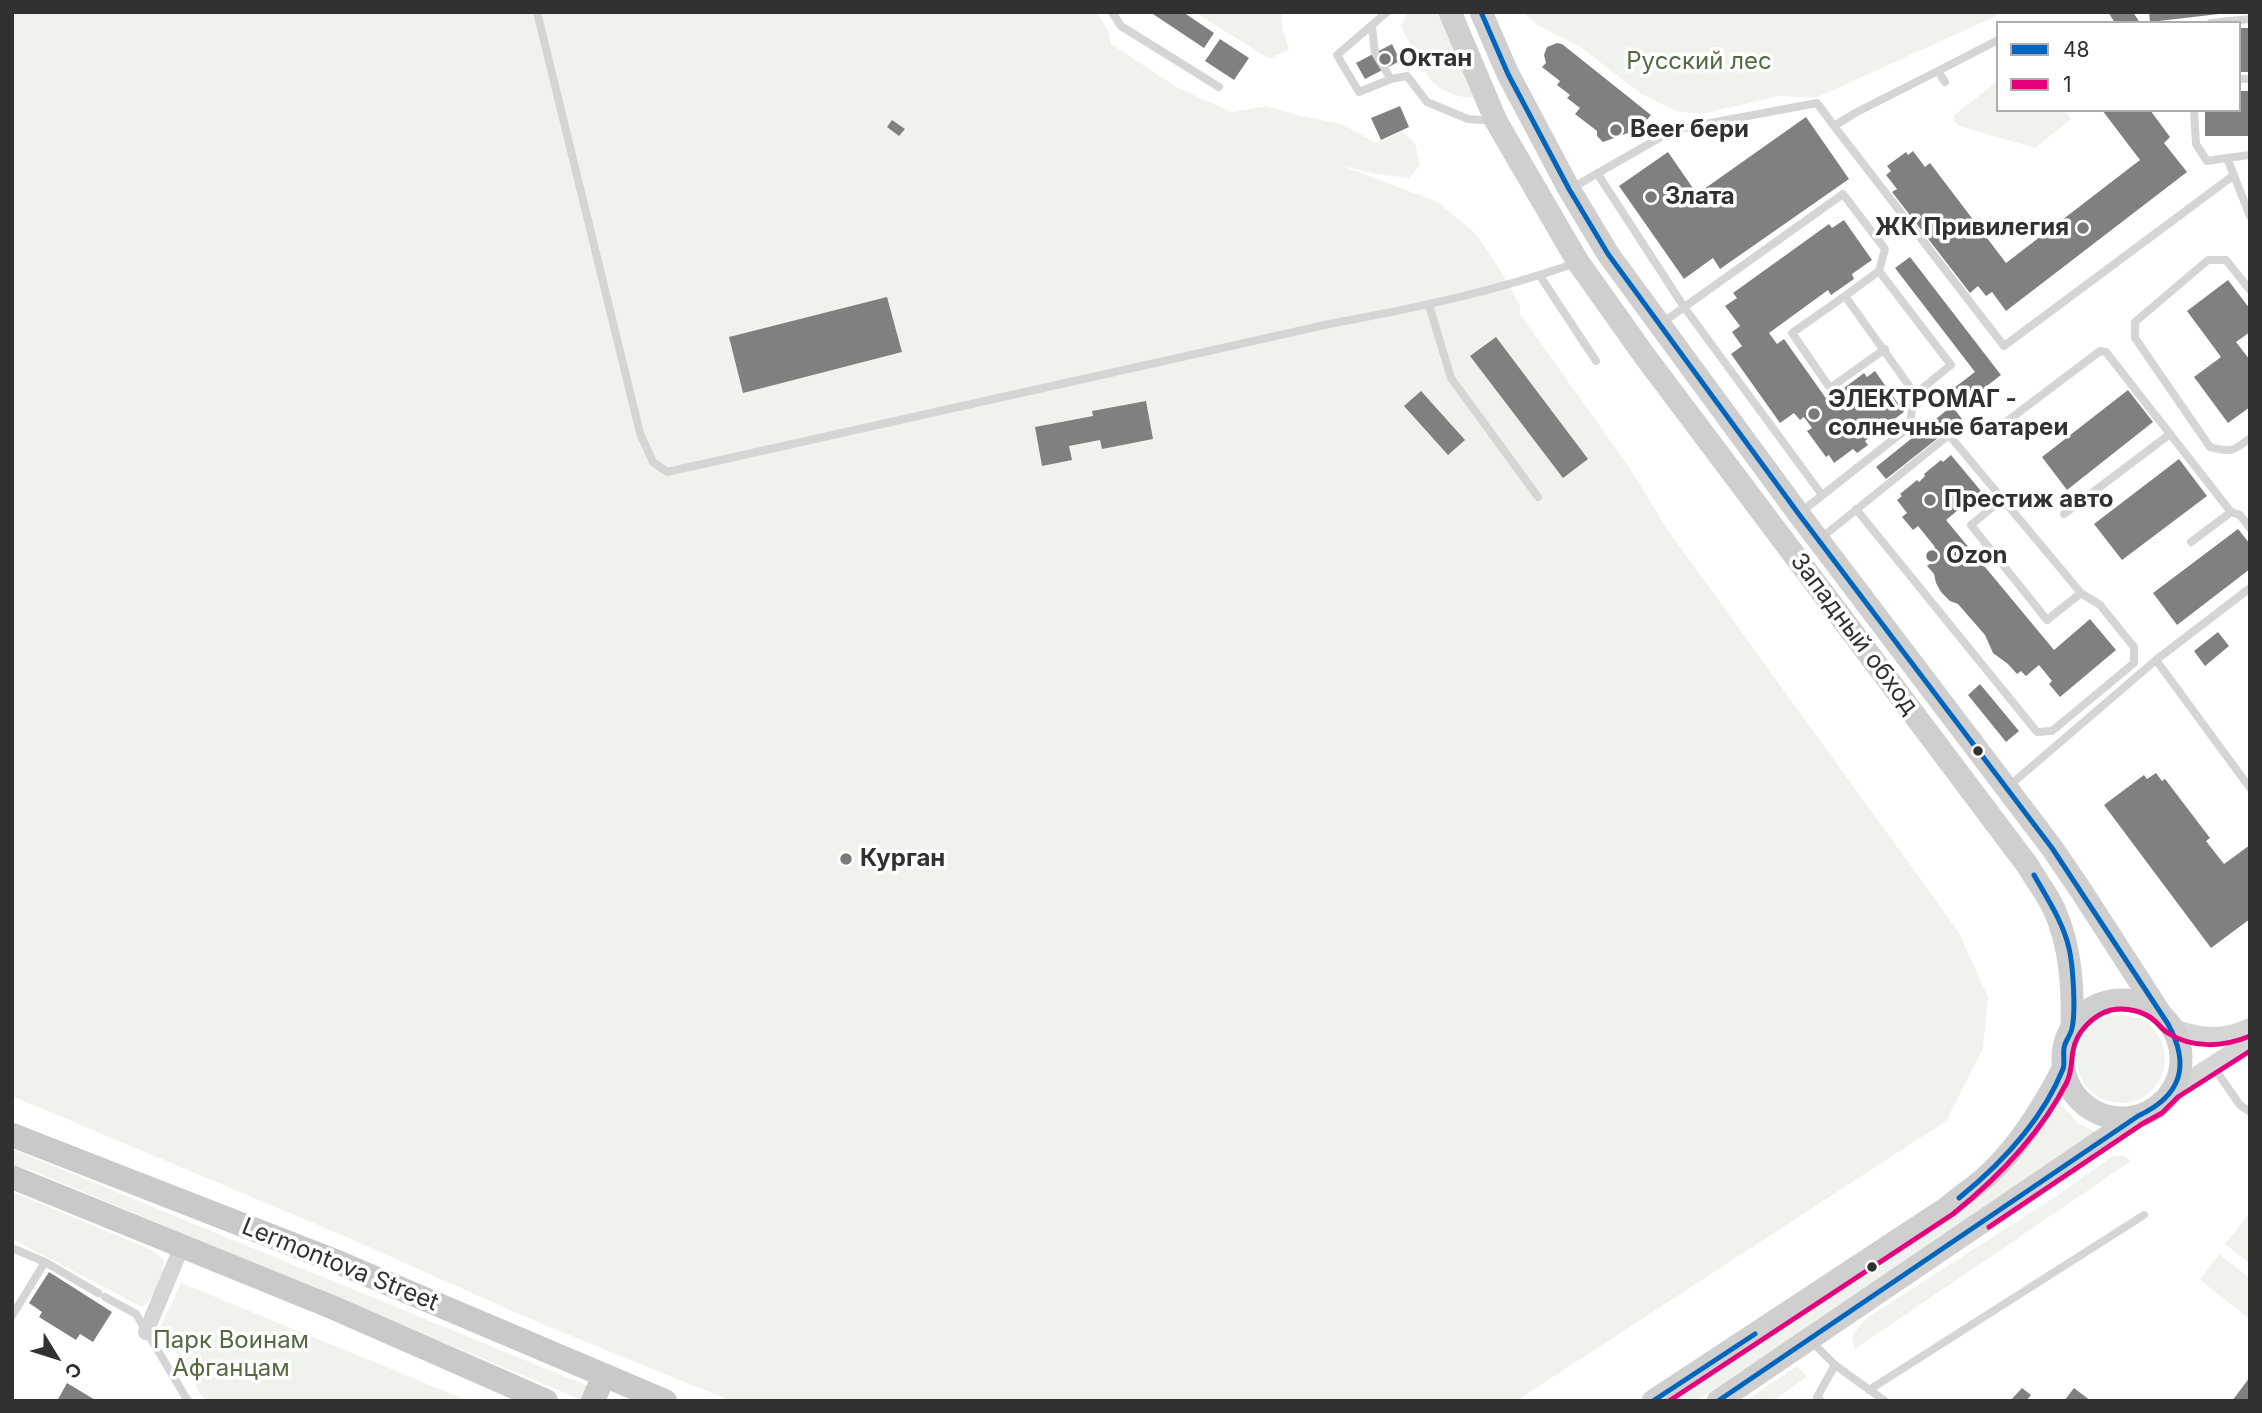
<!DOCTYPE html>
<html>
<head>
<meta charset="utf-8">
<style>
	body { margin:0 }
	#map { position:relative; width:2262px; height:1413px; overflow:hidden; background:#fff; font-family:Inter,sans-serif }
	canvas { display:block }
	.frame { position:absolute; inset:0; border:14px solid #313131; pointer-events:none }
	.legend { position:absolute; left:1996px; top:21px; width:245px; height:91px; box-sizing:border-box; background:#fff; border:2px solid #adadad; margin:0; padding:9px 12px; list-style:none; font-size:21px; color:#313131 }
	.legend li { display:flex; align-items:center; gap:14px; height:35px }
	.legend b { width:35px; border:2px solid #adadad }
	.north { position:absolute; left:21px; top:1322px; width:70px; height:70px; -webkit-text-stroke:5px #fff; paint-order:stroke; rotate:128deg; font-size:19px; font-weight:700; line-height:28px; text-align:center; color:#313131 }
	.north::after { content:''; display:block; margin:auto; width:24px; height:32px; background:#313131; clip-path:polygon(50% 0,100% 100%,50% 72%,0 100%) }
</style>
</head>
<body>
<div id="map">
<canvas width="2262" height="1413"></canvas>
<div class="frame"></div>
<ul class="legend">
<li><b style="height:9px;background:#0065bd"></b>48</li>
<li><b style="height:9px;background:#e5007d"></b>1</li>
</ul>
<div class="north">С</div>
</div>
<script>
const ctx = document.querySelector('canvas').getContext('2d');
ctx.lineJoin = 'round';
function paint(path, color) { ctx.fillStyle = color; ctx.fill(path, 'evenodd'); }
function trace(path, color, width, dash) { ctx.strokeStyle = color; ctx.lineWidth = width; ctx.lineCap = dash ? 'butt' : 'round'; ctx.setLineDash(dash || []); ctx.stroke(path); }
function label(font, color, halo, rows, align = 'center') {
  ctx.font = font + ' Inter,sans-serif'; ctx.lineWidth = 7; ctx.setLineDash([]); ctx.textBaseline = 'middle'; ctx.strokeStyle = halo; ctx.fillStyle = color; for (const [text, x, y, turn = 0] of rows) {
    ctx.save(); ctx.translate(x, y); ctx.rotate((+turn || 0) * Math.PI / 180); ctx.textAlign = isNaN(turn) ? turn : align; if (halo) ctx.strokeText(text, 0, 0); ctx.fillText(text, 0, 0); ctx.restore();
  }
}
paint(new Path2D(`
	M12,12H1096L1108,30L1111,44L1178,88L1232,112L1266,106L1301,116L1342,124L1376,143L1402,132L1415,143L1420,165L1409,178L1375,174L1340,165L1438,202L1477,235L1502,273L1520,306V314L1629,467L1667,529L1958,931L1988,997L1983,1048L1946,1121L1516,1401H731L530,1319L349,1238L12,1096Z
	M1194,12H1281L1283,30L1289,49L1270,59Z
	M1408,12H1438L1474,97C1458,99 1439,90 1429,78L1403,31L1401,25Z
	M1523,12H2005L1816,98L1779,96L1701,114L1676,111L1640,93L1579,46L1537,25Z
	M1998,81V110H2064L2071,119L2035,148L1959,126L1954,121V115Z
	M2077 1059a44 44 0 1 1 88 0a44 44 0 1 1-88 0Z
	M2057,1100L2078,1123L2096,1132L1979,1213L1696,1401H1674L1986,1193L2014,1164Z
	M12,1149L588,1386L582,1400L38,1173L12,1164Z
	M2113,1156H2124L2131,1161L1855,1349L1852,1337L1859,1326L1870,1316L2058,1195Z
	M12,1192L152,1250L164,1260C164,1277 155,1296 143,1307L134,1303L12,1239Z
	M2250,1213V1264L2225,1244Z
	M2219,1254L2250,1278V1319L2200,1280Z
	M181,1283L469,1401H205L160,1328Z
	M1797,1366L1807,1377L1772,1401H1745Z`), '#f0f3ed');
paint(new Path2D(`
	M1150,12H1183L1214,33L1204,48Z
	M2108,12H2133L2140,23H2115Z
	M2149,12H2219V14L2150,22Z
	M2239,28H2250V72H2239Z
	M1220,39L1249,58L1234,80L1205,61Z
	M1557,43L1562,44L1651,115L1639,129L1603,142L1597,136V131L1575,114L1580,108L1567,98L1570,95L1557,85L1560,81L1542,67L1546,63L1544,55L1547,47Z
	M1392,44L1400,61L1365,79L1356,63Z
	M2239,91H2250V136H2205V110H2239Z
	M1400,106L1409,127L1381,140L1371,118Z
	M2102,110H2150L2170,137L2164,143L2187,172L2006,311L1992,292L1986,296L1978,286L1970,293L1892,192L1897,189L1886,175L1891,171L1887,166L1906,152L1908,155L1913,151L1925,167L1930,163L2006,263L2140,160Z
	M1806,117L1849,179L1720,269L1713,258L1684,279L1619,186L1668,152L1697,194Z
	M892,120L905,129L899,136L887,127Z
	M1844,220L1872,260L1852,274L1854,279L1831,295L1828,290L1769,333L1777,344L1784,339L1830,404L1843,395L1840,391L1864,373L1867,377L1875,371L1904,412L1893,420L1896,425L1879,437L1875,433L1865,441L1868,445L1857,453L1853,449L1834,463L1829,455L1826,457L1807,431L1812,428L1804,417L1800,420L1794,413L1780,423L1731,354L1742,346L1732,332L1740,326L1725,306L1737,298L1733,293L1829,224L1832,228Z
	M1910,257L2001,375L1957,409L1946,394L1975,372L1895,268Z
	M2228,280L2250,309V332L2236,342L2250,360V407L2228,423L2194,377L2221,357L2187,311Z
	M887,297L902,352L743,393L729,337Z
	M1496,337L1588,459L1563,478L1470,356Z
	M2128,390L2153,422L2067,490L2042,457Z
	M1421,391L1465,440L1448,455L1404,406Z
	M1146,401L1153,439L1102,449L1100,440L1069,446L1072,460L1042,466L1035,427L1093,416L1092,411Z
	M1952,406L1962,419L1886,479L1876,467Z
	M1951,455L1981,491L1946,520L2054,650L2090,619L2116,650L2060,697L2049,684L2052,681L2039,665L2026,676L2021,671L2017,674L2008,664L1993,653L1985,635L1958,604L1950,601L1941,592L1936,583L1934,574L1927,566L1931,563L1924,555L1935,547L1918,526L1913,530L1902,517L1907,513L1897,500L1902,496L1900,494L1917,480L1919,482L1925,476L1924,474L1941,460L1943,462Z
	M2179,459L2207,496L2122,560L2094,524Z
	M2238,529L2250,544V569L2177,625L2153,593Z
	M2218,632L2229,646L2205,666L2194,651Z
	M1980,684L2019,731L2006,742L1968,695Z
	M2156,773L2162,781L2165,779L2210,838L2206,841L2224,864L2250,845V919L2211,948L2104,805L2144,775L2147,779Z
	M49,1272L112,1312L93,1342L80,1334L76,1340L39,1317L42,1312L29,1303Z
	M2250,1377V1401H2232Z
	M67,1383L97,1401H57Z
	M2022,1388L2031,1395L2026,1401H2010Z
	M2074,1388L2091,1401H2064Z`), '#808080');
trace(new Path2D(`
	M537,12L640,433L653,462L667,472L1334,323C1416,308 1496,291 1576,263
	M1112,12L1121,26L1219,87
	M1387,12L1337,55L1359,92L1391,79L1407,76L1427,102L1468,119L1494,121
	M2211,23L2250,19
	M1372,27L1375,53L1391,79
	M1938,71L1998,40
	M2239,79H2250
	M2194,110L2196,144L2207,161L2227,158L2250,216
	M1834,126L2004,346L2234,175
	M2227,158L2250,155
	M1597,173L1684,307L1822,495
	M1572,188L1673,130L1817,103L1834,126L1855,113L1938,71L1945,82
	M1540,276L1596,361
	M2250,290L2226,260H2208L2135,322V338L2210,447C2231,453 2234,451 2250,438
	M1845,296L1879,271L1951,365L1915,394
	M1429,305L1451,378L1538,497
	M1662,323L1843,194L1885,249L1879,271
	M1998,428L2100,351L2106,352L2231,512L2240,515L2250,528
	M2002,499L1971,525L2047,620L2081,593
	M1801,512L1909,427L1915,394L1845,296L1792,333L1830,388L1885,349
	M2064,514L2170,434
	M1821,538L1949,435L2081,593L2100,605L2134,647V663L2052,731L2037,732L1856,509
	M2191,542L2231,512
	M2156,660L2250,788
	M2009,786L2156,660L2250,588
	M2212,1065L2240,1105L2250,1112
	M12,1248L45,1262L98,1293
	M105,1297L136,1314L188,1401
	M12,1316L45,1262
	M1811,1341L1835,1365L1885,1401
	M1869,1390L2144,1215
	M1821,1401L1817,1397L1835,1365`), '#d5d5d5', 8);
trace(new Path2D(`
	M2172,1026C2199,1037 2223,1039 2250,1026
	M2172,1090L2250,1040
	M146,1332L182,1246`), '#d5d5d5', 16);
trace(new Path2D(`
	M1450,12L1496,121L1578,262L1644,355L2028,866C2036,880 2047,894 2054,909C2071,947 2073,987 2072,1029
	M1481,12L1508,74L1569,189L1608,254L1798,513L2052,848L2080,889L2160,1013
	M2063 1059a59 59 0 1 1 118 0a59 59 0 1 1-118 0Z
	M1653,1401L1948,1207C1961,1196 1975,1187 1987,1176C2020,1146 2044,1106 2064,1067
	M1718,1401L2138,1116`), '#cfcfcf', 23);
trace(new Path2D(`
	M12,1135L335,1261L665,1401
	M12,1177L334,1308L546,1401
	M593,1401L604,1375`), '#c9c9c9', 24);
trace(new Path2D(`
	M1481,12L1508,74L1569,189L1608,254L1798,513L2052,848L2168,1024C2191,1066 2181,1096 2138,1116L1718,1401
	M1959,1198C2001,1164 2042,1121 2063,1069C2065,1063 2063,1055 2064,1048C2065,1041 2071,1035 2072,1028C2076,1011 2073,965 2069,948C2063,922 2047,898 2034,875
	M1653,1401L1755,1334`), '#0065bd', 5);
trace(new Path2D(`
	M1989,1227L2142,1124L2162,1113L2178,1097L2250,1051
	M1669,1401L1953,1214C1999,1177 2040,1135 2067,1082C2072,1071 2071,1062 2073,1051C2076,1032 2093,1015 2111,1010C2126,1007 2145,1011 2156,1022C2160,1026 2163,1030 2168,1033C2192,1049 2224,1047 2250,1036`), '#e5007d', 5);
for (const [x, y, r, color] of [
	[1385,59,7,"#797979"],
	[1616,130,7,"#797979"],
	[1651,197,7,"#797979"],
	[2083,228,7,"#797979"],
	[1814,414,7,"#797979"],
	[1930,500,7,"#797979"],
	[1932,556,7,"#797979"],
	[1978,751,6,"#313131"],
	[846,859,7,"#797979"],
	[1872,1267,6,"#313131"]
]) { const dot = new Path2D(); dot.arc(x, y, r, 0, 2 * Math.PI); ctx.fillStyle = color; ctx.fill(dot); trace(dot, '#fff', 2.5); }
label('bold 24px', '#313131', '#fff', [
	["Октан",1399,59],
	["Beer бери",1630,130],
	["Злата",1665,197],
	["ЖК Привилегия",2069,228,"right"],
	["ЭЛЕКТРОМАГ -",1828,400],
	["солнечные батареи",1828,428],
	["Престиж авто",1944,500],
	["Ozon",1946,556],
	["Курган",860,859]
], 'left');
label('24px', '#556943', '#fff', [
	["Русский лес",1699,62],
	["Парк Воинам",231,1341],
	["Афганцам",231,1369]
]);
label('24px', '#313131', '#fff', [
	["Западный обход",1854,634,53],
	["Lermontova Street",340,1265,22]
]);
</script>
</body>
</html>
